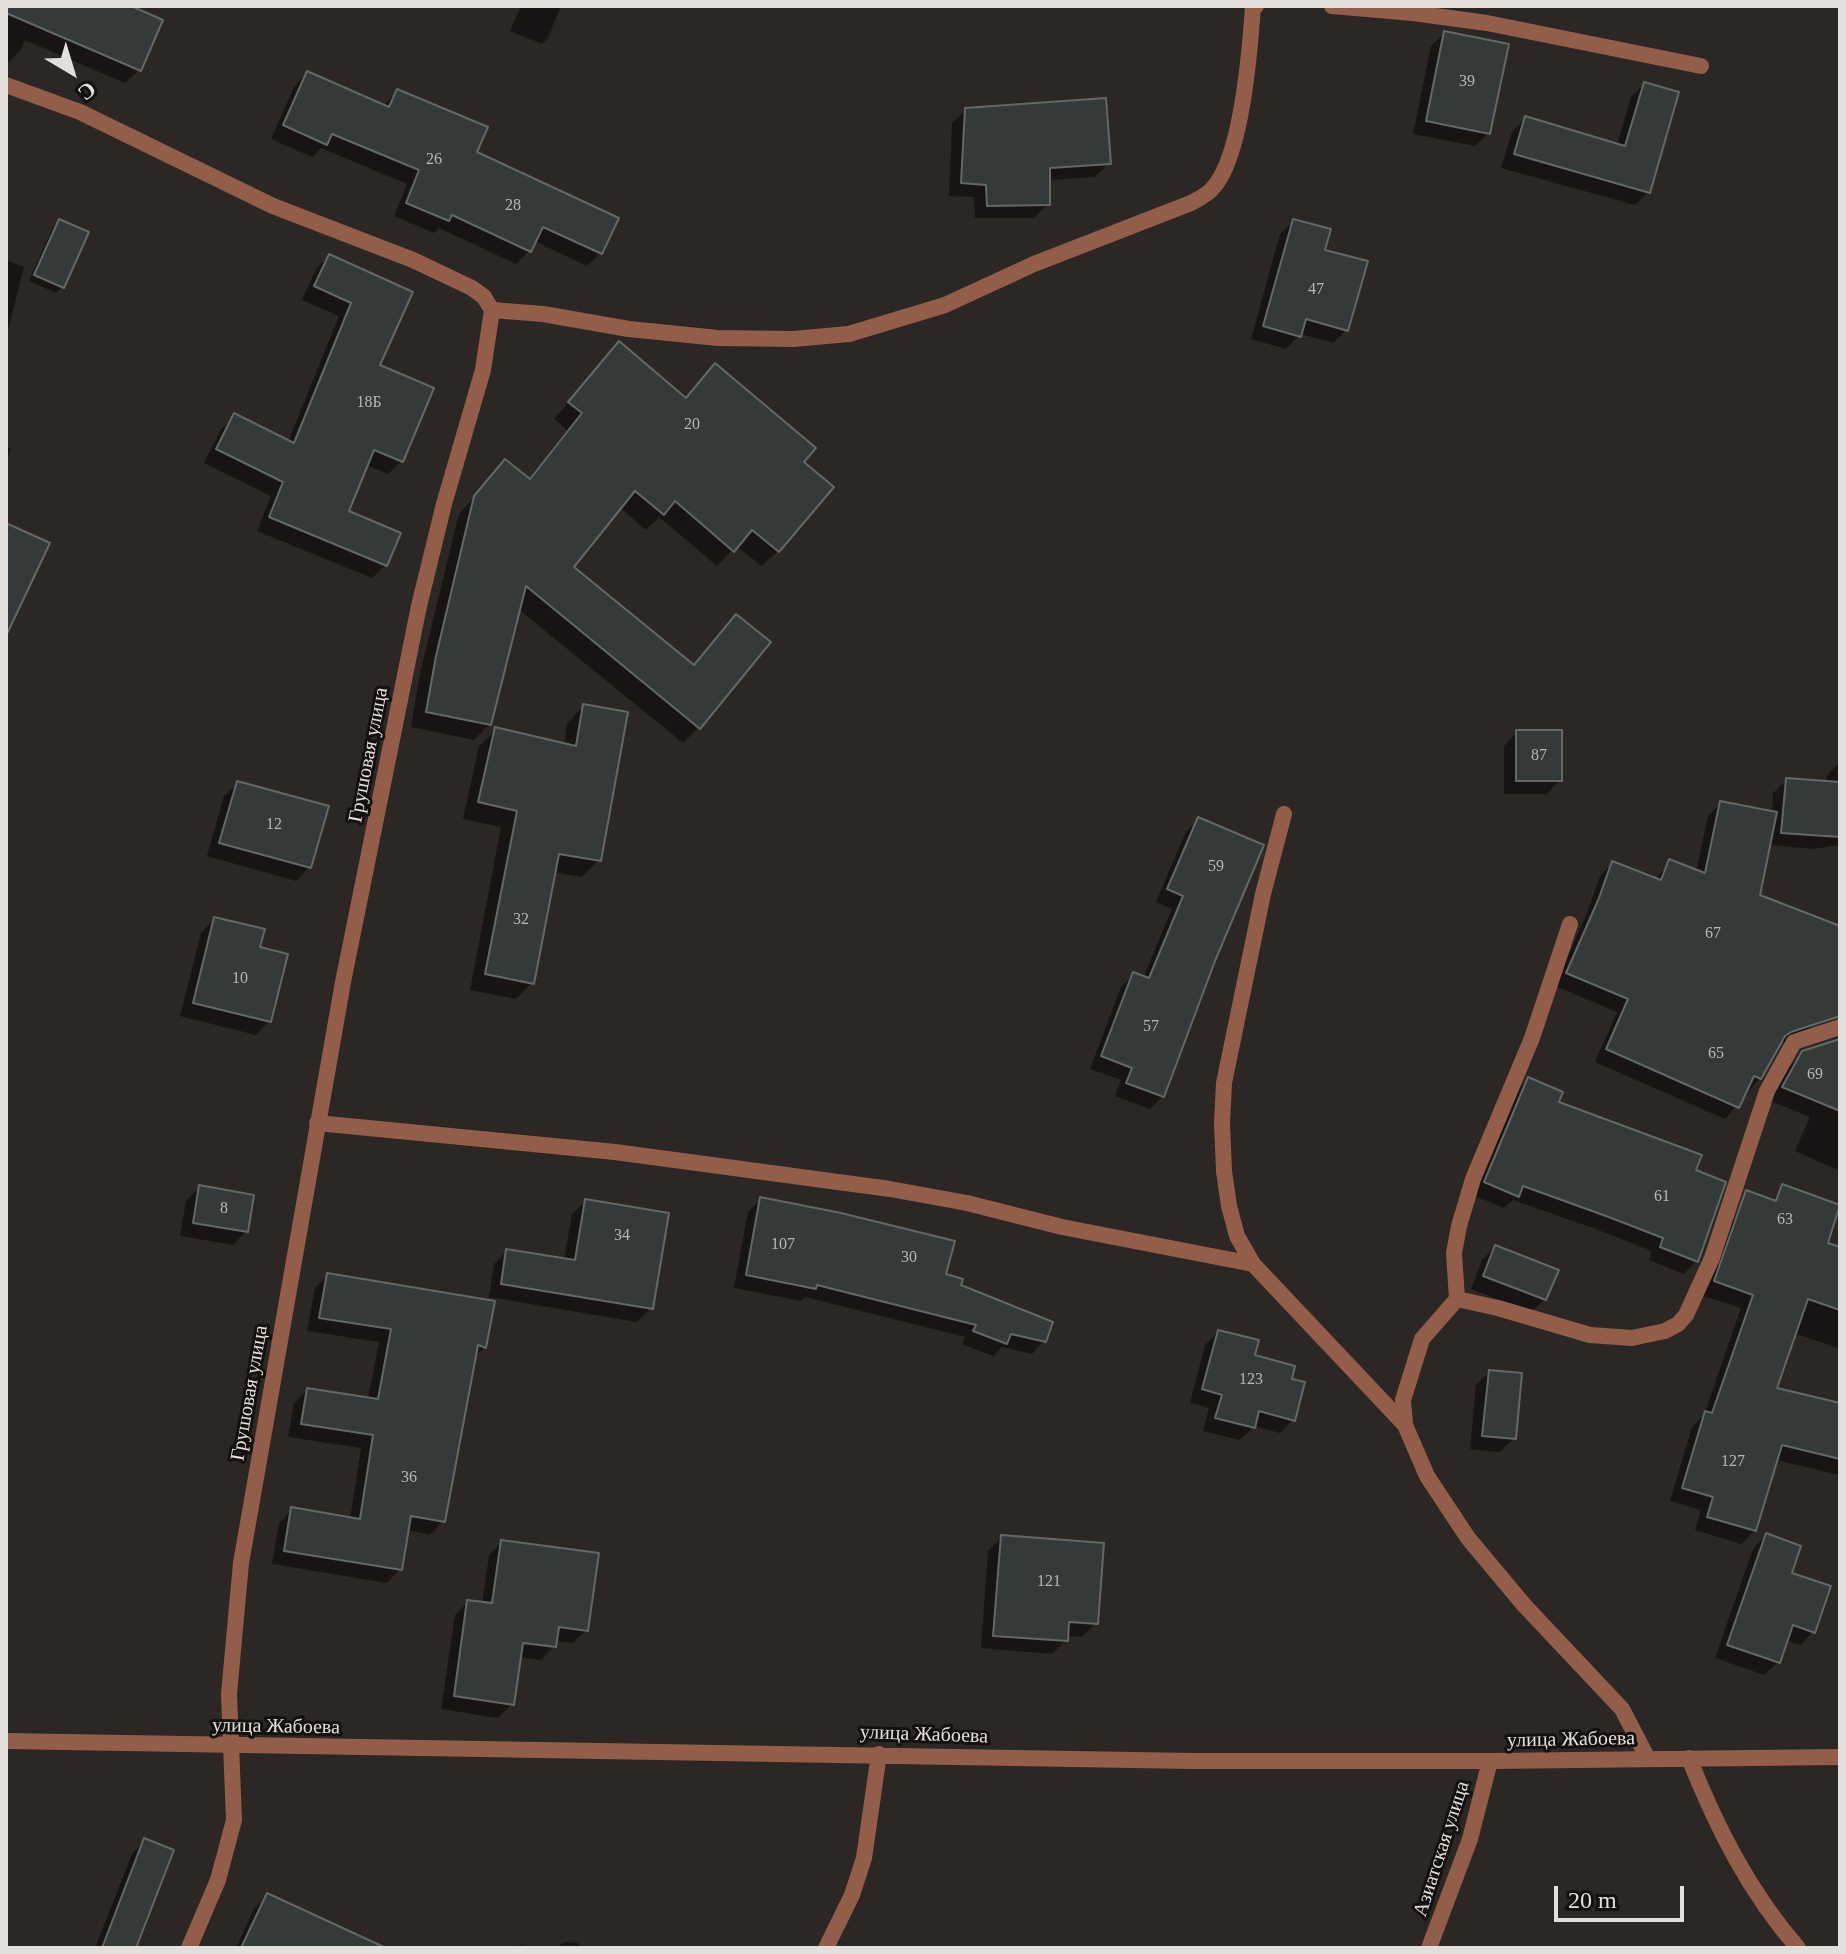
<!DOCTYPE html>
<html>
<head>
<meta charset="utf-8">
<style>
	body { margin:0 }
	#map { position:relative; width:1846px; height:1954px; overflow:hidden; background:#2c2725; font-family:"Times New Roman",serif }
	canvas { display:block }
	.frame { position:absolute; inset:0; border:8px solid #e2dfdd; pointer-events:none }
	.north { position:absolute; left:32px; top:32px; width:80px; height:80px; -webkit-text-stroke:6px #13100f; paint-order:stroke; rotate:142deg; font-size:22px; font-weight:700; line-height:32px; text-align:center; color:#e2dfdd }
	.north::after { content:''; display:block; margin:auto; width:28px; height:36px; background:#e2dfdd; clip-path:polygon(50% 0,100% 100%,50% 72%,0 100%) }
	.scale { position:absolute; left:1554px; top:1886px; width:130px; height:36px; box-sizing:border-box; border:4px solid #e2dfdd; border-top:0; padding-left:10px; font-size:24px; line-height:28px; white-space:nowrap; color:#e2dfdd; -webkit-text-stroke:6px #13100f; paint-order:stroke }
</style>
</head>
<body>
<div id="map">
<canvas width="1846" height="1954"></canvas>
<div class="frame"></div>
<div class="north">С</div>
<div class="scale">20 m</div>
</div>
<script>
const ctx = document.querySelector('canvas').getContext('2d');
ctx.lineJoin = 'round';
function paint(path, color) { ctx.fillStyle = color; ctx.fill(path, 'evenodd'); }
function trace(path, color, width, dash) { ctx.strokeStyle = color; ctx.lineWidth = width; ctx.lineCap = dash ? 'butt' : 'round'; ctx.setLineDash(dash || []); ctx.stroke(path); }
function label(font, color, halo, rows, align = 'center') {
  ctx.font = font + ' "Times New Roman",serif'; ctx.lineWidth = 6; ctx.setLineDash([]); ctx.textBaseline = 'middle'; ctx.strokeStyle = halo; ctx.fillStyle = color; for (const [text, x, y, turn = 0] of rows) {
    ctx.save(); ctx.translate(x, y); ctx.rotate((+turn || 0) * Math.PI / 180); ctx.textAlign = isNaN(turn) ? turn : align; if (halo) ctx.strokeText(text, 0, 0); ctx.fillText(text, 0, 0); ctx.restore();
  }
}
paint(new Path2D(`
	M6,6H126L139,70L125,83L25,40L21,50L7,64Z
	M521,6H561L548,38L542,44L510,31Z
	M1445,33L1489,133L1475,146L1413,134L1431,46Z
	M307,73L384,105L397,92L601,252L587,266L534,241L529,251L516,264L439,228L434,233L394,216L407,184L321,148L312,157L271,139L294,87Z
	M1644,84L1648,192L1635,205L1501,168L1512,132L1525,119L1617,145L1631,97Z
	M966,110L1109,163L1095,177L1048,180V204L1034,218H975L974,197L949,196L952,123Z
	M59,221L62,287L56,293L29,281L53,227Z
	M1294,221L1323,251L1346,330L1333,343L1301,334L1286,349L1251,339L1280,234Z
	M329,256L410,293L377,366L402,461L388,474L366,465L346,512L386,565L372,578L257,531L271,496L204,463L221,429L235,416L288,442L339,316L302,300L316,269Z
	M6,260L24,267L6,339Z
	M619,344L684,399L715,366L801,462L778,551L762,566L736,546L717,566L659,517L646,530L619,507L572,567L693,666L736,616L699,727L683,743L518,609L490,724L474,740L411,727L420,673L459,514L505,461L528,480L567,430L554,419Z
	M6,446L11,449L6,462Z
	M584,706L599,860L582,877L553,872L532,983L516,999L470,990L501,827L463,819L479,746L496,730L564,745L567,723Z
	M1517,732L1560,780L1547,794H1504V746Z
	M1840,762V845L1813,849L1768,845L1758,896L1840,928V960L1817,1020L1804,1034L1778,1045L1760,1078L1725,1119L1595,1062L1617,1012L1555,986L1587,913L1600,876L1612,863L1655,880L1670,862L1696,872L1708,816L1721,803L1772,813L1773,793L1787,780L1827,783L1826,776Z
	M238,783L309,867L296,881L207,856L224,796Z
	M1199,819L1213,960L1163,1096L1150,1109L1115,1096L1121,1080L1090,1069L1121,987L1133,975L1143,978L1172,909L1156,902L1186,832Z
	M214,919L258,949L269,1021L256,1035L180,1016L201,933Z
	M1840,1039V1171L1795,1151L1810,1117L1770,1101L1789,1067L1803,1053Z
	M1528,1079L1556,1103L1693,1171L1715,1206L1696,1261L1684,1274L1649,1260L1652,1251L1593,1228L1513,1200L1504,1208L1472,1195L1516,1092Z
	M200,1187L246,1232L233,1245L180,1236L186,1201Z
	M761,1199L944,1276L1044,1341L1032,1354L1002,1347L993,1356L962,1344L965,1337L805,1297L801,1301L734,1288L748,1212Z
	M586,1201L651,1308L637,1322L489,1297L494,1264L507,1251L564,1260L572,1214Z
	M1739,1214L1840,1249V1349L1794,1333L1774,1390L1840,1405V1475L1776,1460L1755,1530L1741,1544L1695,1530L1701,1510L1670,1501L1692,1427L1704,1415L1741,1308L1701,1295L1726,1228Z
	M1495,1247L1545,1299L1531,1312L1471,1289L1482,1260Z
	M328,1275L485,1347L474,1357L443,1521L430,1535L407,1530L400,1569L387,1583L272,1564L279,1523L292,1510L350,1519L361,1448L288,1437L294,1403L307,1390L368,1399L379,1342L307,1331L315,1288Z
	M1218,1332L1289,1380L1293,1420L1280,1433L1254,1426L1240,1440L1203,1431L1209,1408L1190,1403L1205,1345Z
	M1490,1372L1514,1438L1500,1452L1470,1449L1476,1385Z
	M1766,1535L1790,1574L1813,1632L1800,1645L1786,1640L1778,1662L1764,1675L1715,1658L1753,1549Z
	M1002,1537L1096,1623L1082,1637L1066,1636V1640L1052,1654L981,1648L988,1551Z
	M502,1542L586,1630L573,1643L555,1641L554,1646L541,1660L519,1657L512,1704L498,1718L441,1709L455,1615L468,1602L482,1604L489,1555Z
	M145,1840L134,1948H95L132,1854Z
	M268,1896L342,1948H236L254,1909Z
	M565,1942L578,1943L580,1948H555Z
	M519,1945L541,1948H516Z`), '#0007');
const building = new Path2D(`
	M6,6H131L163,20L141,71L6,13Z
	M1444,31L1509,44L1490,134L1426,121Z
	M307,71L389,107L397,89L488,127L477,152L619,218L602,254L543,227L531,252L452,215L449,221L406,203L419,170L332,134L327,145L283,125Z
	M1644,82L1679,92L1650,193L1514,154L1525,116L1625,146Z
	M1106,98L1111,164L1050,168V205L987,206L986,185L961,183L965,108Z
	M59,219L89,232L64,288L34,275Z
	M1293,219L1331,229L1325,250L1368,261L1348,331L1306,319L1301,337L1263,326Z
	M329,254L413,292L380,365L434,388L403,462L374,450L349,511L401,533L387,566L269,517L283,482L216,449L234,413L294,443L351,303L314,286Z
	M619,341L686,398L715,363L816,448L804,462L834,487L779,552L752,530L734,552L675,501L664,515L635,491L574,567L694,665L736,614L771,642L700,729L526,586L491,725L426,712L436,656L474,496L505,459L530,479L582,413L568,402Z
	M6,523L50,543L6,636Z
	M583,704L628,712L601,861L559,854L534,984L485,974L517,811L478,802L495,727L576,746Z
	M1516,730H1562V781H1516Z
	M1786,778L1840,782V837L1781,833Z
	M237,781L329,806L311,868L219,843Z
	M1720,801L1777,812L1760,895L1840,926V1016L1791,1032L1785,1036L1761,1079L1754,1076L1739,1108L1606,1049L1628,999L1566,973L1599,898L1612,861L1661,880L1669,859L1705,873Z
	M1198,817L1264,845L1215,961L1164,1097L1126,1083L1132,1068L1101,1056L1133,972L1149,978L1183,896L1167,889Z
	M214,917L265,929L260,947L288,954L271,1022L193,1003Z
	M1840,1039V1111L1782,1087L1802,1051Z
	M1528,1077L1563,1092L1559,1102L1702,1155L1696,1170L1726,1182L1698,1262L1660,1247L1663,1238L1606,1216L1523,1186L1519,1197L1484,1182Z
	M1782,1184L1840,1205L1828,1243L1840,1247V1310L1808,1299L1777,1388L1840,1403V1459L1782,1445L1756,1531L1707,1517L1713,1497L1682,1488L1705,1411L1712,1413L1753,1295L1714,1281L1746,1190L1776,1201Z
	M199,1185L254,1195L248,1232L193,1223Z
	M760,1197L841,1213L955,1241L946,1274L963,1279L961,1285L1053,1322L1046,1342L1011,1334L1007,1344L973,1331L976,1325L817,1285L816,1289L746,1275Z
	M585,1199L669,1213L653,1309L501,1284L506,1249L575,1260Z
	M1495,1245L1559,1270L1546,1300L1483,1276Z
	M327,1273L495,1301L486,1348L478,1345L445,1522L411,1516L402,1570L284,1551L291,1507L360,1519L373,1435L301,1424L307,1388L378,1399L391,1329L319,1318Z
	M1218,1330L1259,1340L1255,1355L1295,1366L1292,1379L1305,1382L1295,1421L1259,1411L1255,1428L1215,1418L1222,1395L1202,1389Z
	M1489,1370L1522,1373L1516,1439L1482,1436Z
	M1766,1533L1801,1546L1792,1573L1831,1586L1815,1633L1793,1625L1780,1663L1727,1645Z
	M1001,1535L1104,1543L1098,1624L1069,1622L1068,1641L993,1636Z
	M501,1540L599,1553L588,1631L559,1627L556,1647L523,1643L514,1705L454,1696L467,1600L492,1603Z
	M144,1838L174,1850L136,1948H102Z
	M267,1893L386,1948H241Z`);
paint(building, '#343a39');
trace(building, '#616967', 2);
trace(new Path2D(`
	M492,310L543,314L629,329L718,338L793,339L849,334L945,305L1034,264L1191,203C1198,199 1207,195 1212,189C1242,158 1250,50 1253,6
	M1570,924L1532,1038L1473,1179L1459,1226L1454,1253L1457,1299L1422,1339L1403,1400L1405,1425L1427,1476L1468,1538L1524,1605L1622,1709L1648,1759
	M317,1123L615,1152L890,1189L967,1203L1062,1227L1253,1264L1405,1425
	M1253,1264L1237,1236L1229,1206L1224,1171L1222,1123L1224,1083L1263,894L1284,814
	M1457,1299L1498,1308L1590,1335L1632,1338L1665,1331L1678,1324L1686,1315L1712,1258L1767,1091L1794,1042L1840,1027`), '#925e49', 16);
trace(new Path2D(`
	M1253,6H1256
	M1332,6L1413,13L1487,23L1701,66
	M6,85L80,112L273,206L413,260L472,288L484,297L492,310L483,370L444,504L419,606L343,982L241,1563L229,1694L234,1820L218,1880L189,1948
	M6,1741L1192,1761H1490L1840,1757
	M1689,1758C1716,1826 1749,1892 1798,1948
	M826,1948L852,1895L864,1858L879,1754
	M1429,1948L1470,1839L1490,1761`), '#925e49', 16);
label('16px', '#b6b6b4', null, [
	["39",1467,82],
	["26",434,160],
	["28",513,206],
	["47",1316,290],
	["18Б",369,403],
	["20",692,425],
	["87",1539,756],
	["12",274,825],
	["59",1216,867],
	["32",521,920],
	["67",1713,934],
	["10",240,979],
	["57",1151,1027],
	["65",1716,1054],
	["69",1815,1075],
	["61",1662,1197],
	["8",224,1209],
	["63",1785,1220],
	["34",622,1236],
	["107",783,1245],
	["30",909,1258],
	["123",1251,1380],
	["127",1733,1462],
	["36",409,1478],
	["121",1049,1582]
]);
label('20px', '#e2dfdd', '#13100f', [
	["Грушовая улица",369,755,-79],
	["Грушовая улица",250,1393,-80],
	["улица Жабоева",276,1727,1],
	["улица Жабоева",924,1735,2],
	["улица Жабоева",1571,1740,-1],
	["Азиатская улица",1442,1849,-72]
]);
</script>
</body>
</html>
